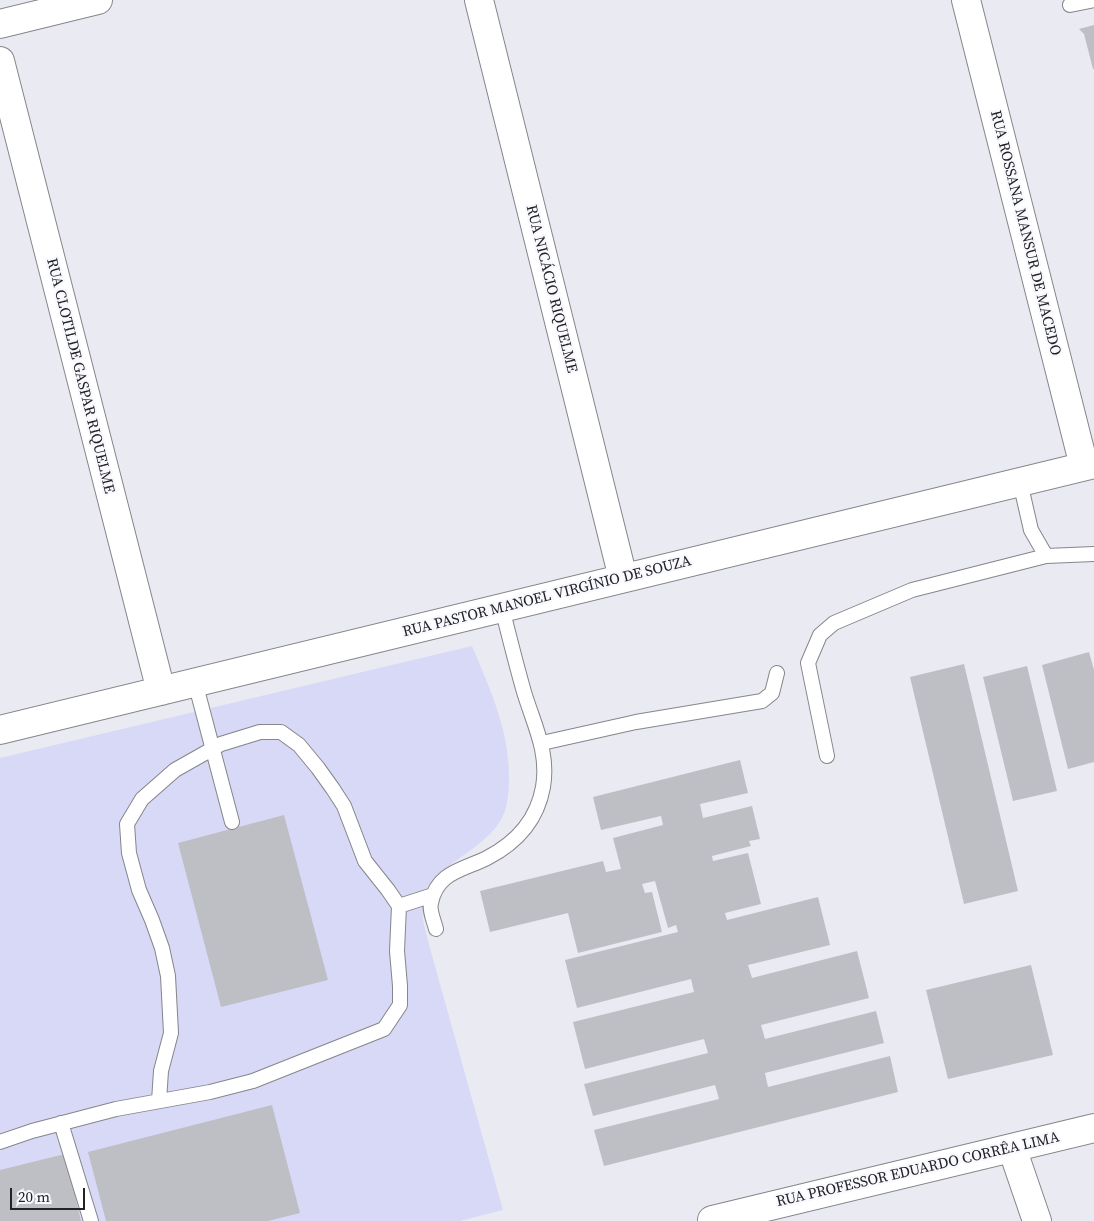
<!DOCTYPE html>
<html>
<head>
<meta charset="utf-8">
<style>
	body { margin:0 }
	#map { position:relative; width:1094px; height:1221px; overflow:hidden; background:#eaebf2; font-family:"Source Serif 4",serif }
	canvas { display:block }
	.scale { position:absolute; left:10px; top:1188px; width:75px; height:22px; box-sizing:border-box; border:2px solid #232325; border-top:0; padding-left:6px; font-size:15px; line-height:18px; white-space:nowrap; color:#232325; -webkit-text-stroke:4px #f8f8ff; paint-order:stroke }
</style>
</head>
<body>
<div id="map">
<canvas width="1094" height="1221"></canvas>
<div class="scale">20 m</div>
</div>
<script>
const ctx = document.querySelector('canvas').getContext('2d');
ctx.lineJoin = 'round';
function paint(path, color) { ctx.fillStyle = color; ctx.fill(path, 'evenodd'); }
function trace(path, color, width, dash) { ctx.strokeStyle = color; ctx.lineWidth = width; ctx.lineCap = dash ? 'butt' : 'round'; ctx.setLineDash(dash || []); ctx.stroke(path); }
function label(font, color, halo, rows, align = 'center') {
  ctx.font = font + ' "Source Serif 4",serif'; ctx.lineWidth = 4.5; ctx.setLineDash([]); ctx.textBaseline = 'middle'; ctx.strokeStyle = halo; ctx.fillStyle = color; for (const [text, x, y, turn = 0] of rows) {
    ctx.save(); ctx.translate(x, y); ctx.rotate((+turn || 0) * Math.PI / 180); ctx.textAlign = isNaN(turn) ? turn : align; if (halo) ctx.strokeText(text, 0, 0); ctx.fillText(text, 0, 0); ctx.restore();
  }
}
paint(new Path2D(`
	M472,646C490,689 509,729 509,777C509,788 508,801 505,811C492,847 446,858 427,889C424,893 423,902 423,907C421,918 426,931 428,941L503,1210L460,1221H0V758Z`), '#d7d9f7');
paint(new Path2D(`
	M1094,25V69H1093L1084,34L1079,29Z
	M1089,652L1094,670V762L1068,769L1042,665Z
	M964,664L1018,891L964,904L910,677Z
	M1027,666L1057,791L1013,801L983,677Z
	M740,760L748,793L700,804L703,818L752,806L760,839L749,841L751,846L712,856L713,861L748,853L761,904L725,913L727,920L818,897L830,945L748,965L752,978L857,951L869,998L761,1025L765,1039L876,1011L884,1043L765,1073L768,1087L890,1056L898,1092L604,1166L594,1130L719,1099L715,1085L593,1116L584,1084L708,1053L704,1039L585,1069L573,1022L694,992L691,979L577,1008L565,960L678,932L676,925L668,928L655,881L642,884L645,893L652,892L662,932L578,953L568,913L490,932L480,891L603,861L606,872L621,869L613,838L663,825L661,816L601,830L593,797Z
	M284,815L328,980L221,1007L178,843Z
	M1031,965L1053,1055L948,1079L926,990Z
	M272,1105L300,1213L268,1221H106L88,1152Z
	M65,1154L81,1221H0V1170Z`), '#bebfc5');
const service = new Path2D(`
	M1070,5L1094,0
	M1020,482L1031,530L1046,556L1094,554
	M195,682L232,822
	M542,743L636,722L762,701L772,693L777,673
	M827,756L808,663L820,635L834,623L912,590L1046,556
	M436,929C434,921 429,910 431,903C437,872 463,870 487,858C516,843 537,821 543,787C549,752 534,725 524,692C516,664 509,636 502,608
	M159,1101L161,1071L171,1033L168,976L162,948L152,920L139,890L129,853L127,824L142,799L175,770L221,744L260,732H281L299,745L318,768L333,789L344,806L365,861L388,890L399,906
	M61,1123L91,1221
	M0,1142L32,1131L116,1109L210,1092L253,1081L384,1029L400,1005V986L397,951L399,906L433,895`);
const minor = new Path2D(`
	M479,0L623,578
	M966,0L1084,466
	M0,24L98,0
	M0,61L161,691
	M0,730L1094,464
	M1012,1148L1037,1221
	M713,1221L712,1220L1094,1128`);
trace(service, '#85858b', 16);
trace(minor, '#85858b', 30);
trace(service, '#fff', 14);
trace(minor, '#fff', 28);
label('15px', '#232325', '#f8f8ff', [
	["RUA ROSSANA MANSUR DE MACEDO",1025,233,76],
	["RUA NICÁCIO RIQUELME",551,289,76],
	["RUA CLOTILDE GASPAR RIQUELME",80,376,76],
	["RUA PASTOR MANOEL VIRGÍNIO DE SOUZA",547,597,-14],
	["RUA PROFESSOR EDUARDO CORRÊA LIMA",918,1170,-13]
]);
</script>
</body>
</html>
